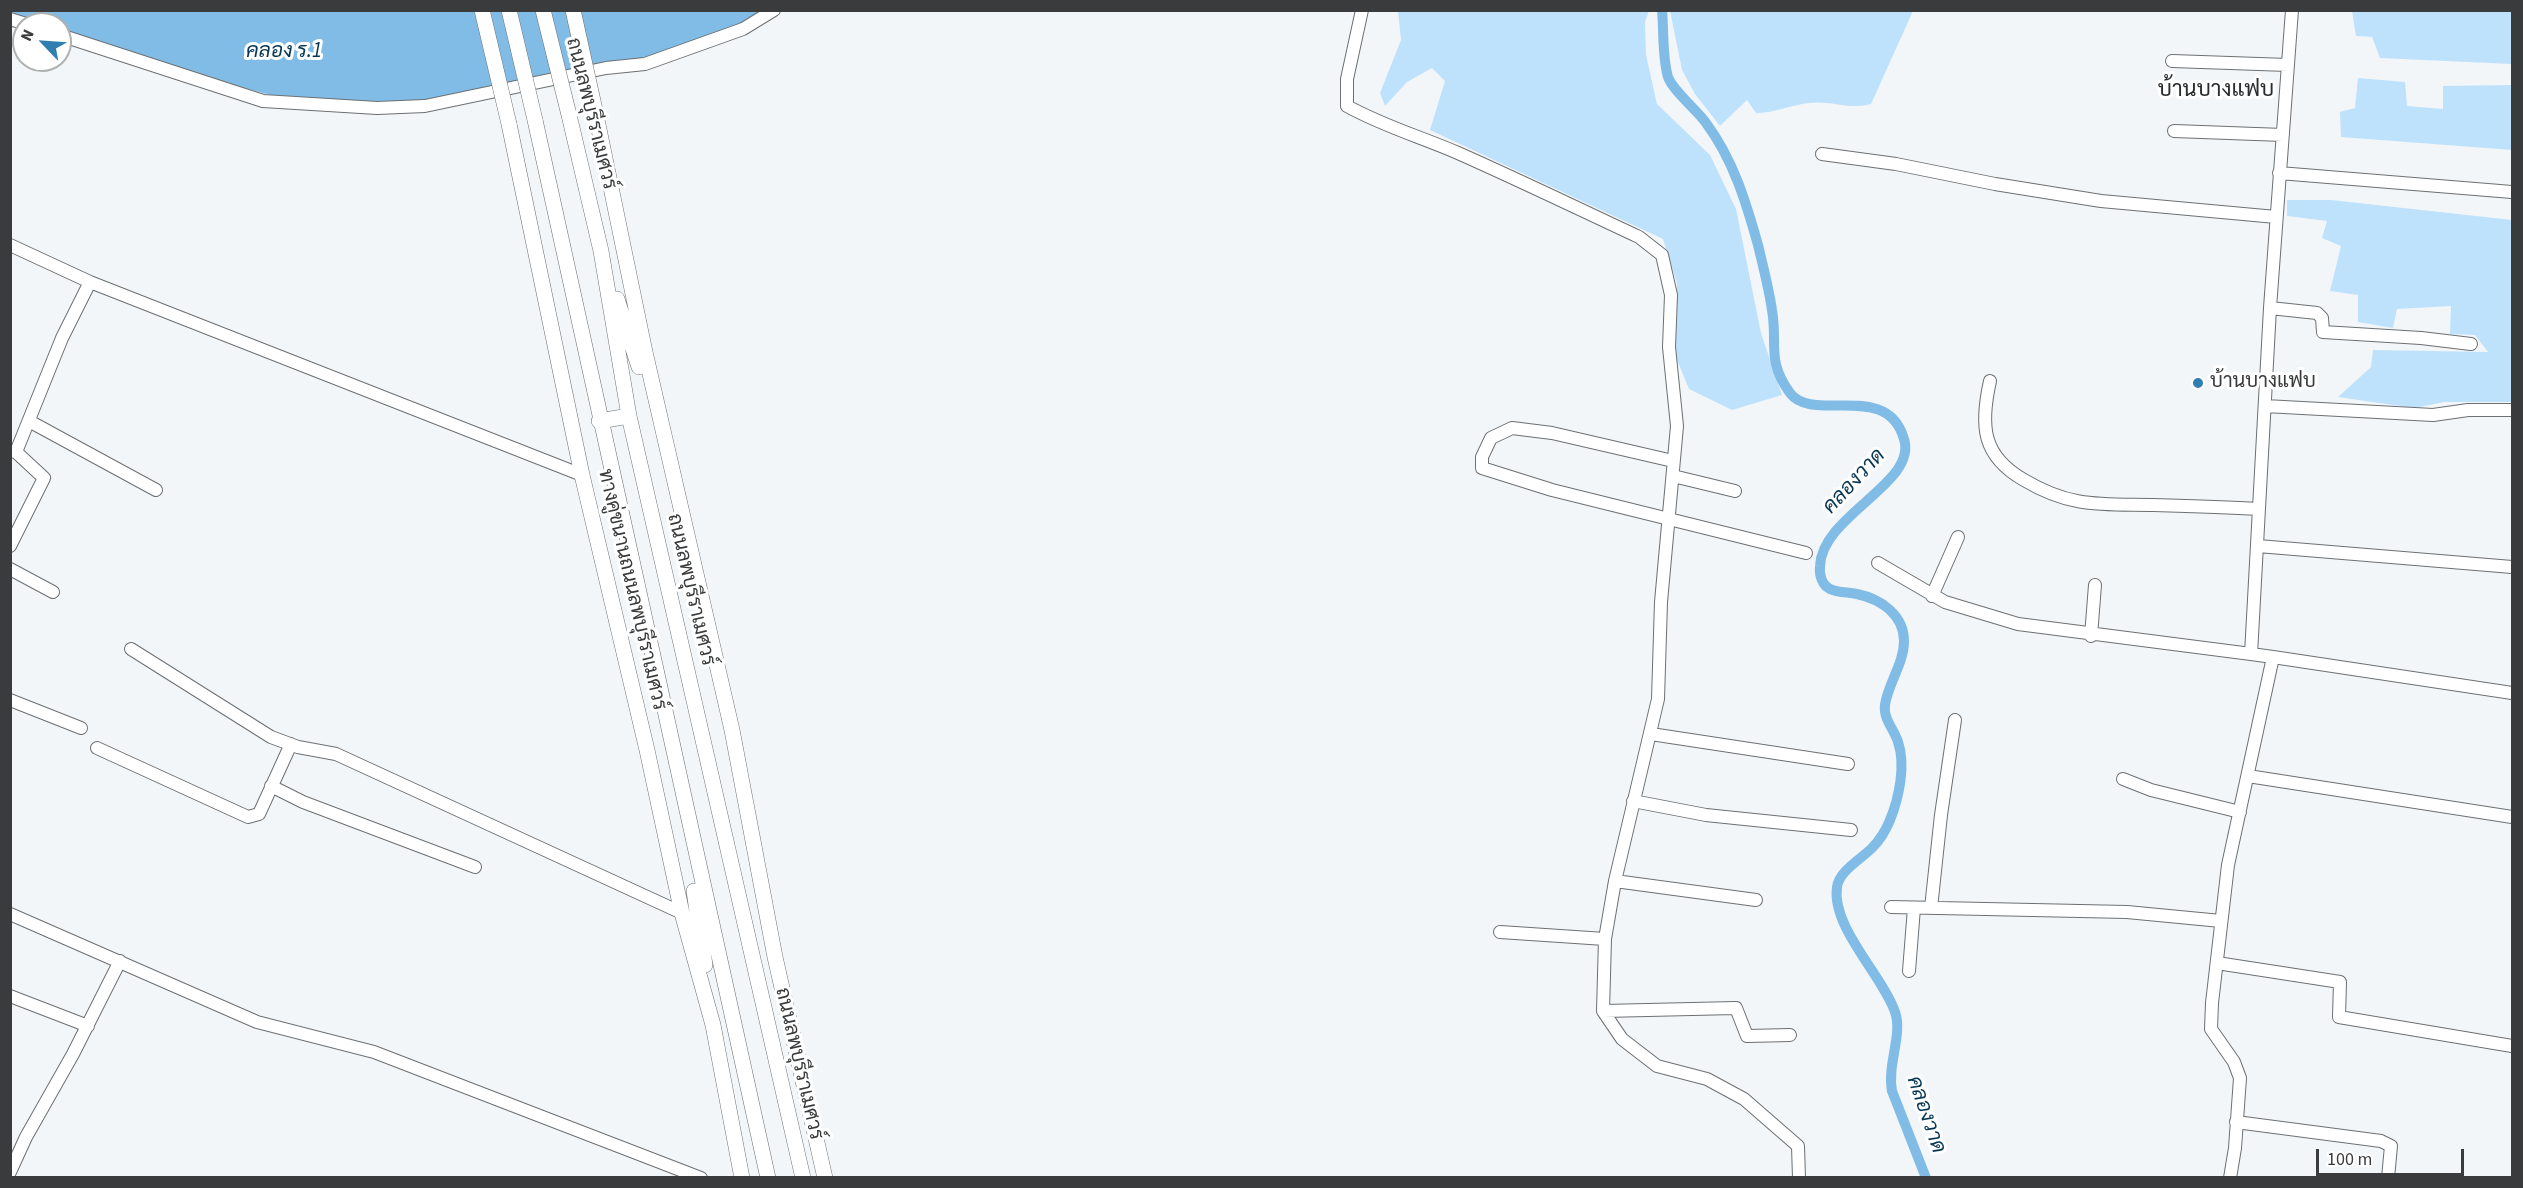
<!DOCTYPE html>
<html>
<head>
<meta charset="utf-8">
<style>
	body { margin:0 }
	#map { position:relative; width:2523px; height:1188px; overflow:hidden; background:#f2f6f9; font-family:"Source Sans 3",sans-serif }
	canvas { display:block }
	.frame { position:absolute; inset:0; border:12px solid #3a3b3c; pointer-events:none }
	.north { position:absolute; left:12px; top:12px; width:60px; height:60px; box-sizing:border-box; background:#fff; border:2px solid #b0b1b1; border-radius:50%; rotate:295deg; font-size:16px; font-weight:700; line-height:24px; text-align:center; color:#3a3b3c }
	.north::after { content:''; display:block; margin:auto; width:21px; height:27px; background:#317eb1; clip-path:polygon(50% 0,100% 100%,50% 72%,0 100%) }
	.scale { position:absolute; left:2316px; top:1149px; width:148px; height:27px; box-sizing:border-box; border:3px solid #3a3b3c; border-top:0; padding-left:8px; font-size:18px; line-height:21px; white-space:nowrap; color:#3a3b3c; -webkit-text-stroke:4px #fff; paint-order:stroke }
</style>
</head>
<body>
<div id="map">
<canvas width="2523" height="1188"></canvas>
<div class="frame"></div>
<div class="north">N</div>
<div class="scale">100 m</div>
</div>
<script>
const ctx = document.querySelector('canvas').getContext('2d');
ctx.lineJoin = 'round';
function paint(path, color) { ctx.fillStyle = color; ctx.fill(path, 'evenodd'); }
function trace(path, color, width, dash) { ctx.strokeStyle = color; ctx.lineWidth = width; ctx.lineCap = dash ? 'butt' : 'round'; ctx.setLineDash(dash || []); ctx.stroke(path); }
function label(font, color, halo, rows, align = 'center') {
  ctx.font = font + ' "Source Sans 3",Sarabun,sans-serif'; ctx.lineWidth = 6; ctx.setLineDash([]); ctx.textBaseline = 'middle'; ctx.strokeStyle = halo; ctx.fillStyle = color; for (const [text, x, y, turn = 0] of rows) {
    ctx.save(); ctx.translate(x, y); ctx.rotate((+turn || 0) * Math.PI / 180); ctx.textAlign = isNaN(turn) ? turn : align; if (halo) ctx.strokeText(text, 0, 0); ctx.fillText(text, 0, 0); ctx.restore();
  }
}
paint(new Path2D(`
	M1398,11H1649L1645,22L1646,55L1657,104L1710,155L1736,209L1761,333L1782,395L1732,410L1689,389L1675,355L1677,283L1663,239L1430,130L1445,81L1432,68L1407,82L1385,106L1380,93L1401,40Z
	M1670,11V10L1913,11L1871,104C1849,110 1830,100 1809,103C1790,105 1775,113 1756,113L1747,100L1720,126L1695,94L1682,70Z
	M2352,11H2512V64L2380,58L2372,37L2356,36Z
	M2358,78L2405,82L2407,106L2443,109V86L2512,85V150L2341,137L2340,112L2355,108Z
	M2287,200H2331L2512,220V402H2445L2414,408L2338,397L2371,367L2373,350L2488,352L2475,335L2450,334L2451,306L2397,309L2393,328L2358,322V295L2330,291L2341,246L2322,238L2327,221L2287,216Z`), '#bfe2fc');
paint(new Path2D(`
	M11,10L767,11L741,26L649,60L425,103L378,106L278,97L214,80L60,30V24H42L11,14Z`), '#81bce7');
trace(new Path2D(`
	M1662,10C1664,31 1662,57 1668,77C1673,91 1697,110 1706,123C1733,159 1746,202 1758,245C1763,266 1769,289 1772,310C1778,344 1766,360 1790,393C1813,424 1887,380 1904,439C1918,483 1822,515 1820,566C1819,575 1822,585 1830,589C1838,593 1848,592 1857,594C1881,599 1904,615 1904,641C1904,664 1888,683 1885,705C1883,719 1894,729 1898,742C1906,765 1899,798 1890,820C1886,830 1880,840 1872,848C1861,859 1839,871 1837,887C1831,927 1883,976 1895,1012C1903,1034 1887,1064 1892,1091L1926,1178`), '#81bce7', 10);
const minor = new Path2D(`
	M1362,10L1347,79V106C1383,126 1421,137 1458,153C1519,180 1579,209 1639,237L1662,255L1671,295L1669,347L1677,426L1661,602L1658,699L1615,881L1605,939L1603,1011L1622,1039L1657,1066L1707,1079L1744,1099L1798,1146L1799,1178
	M10,19L26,24
	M60,35L263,101L377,108L425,106L606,68L645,64L743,29L774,10
	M2172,61L2288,65
	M2174,131L2283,135
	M1822,154L1896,164L1995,184L2101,201L2276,217
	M2279,173L2512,192
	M10,245L90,282L582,475
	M2270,308L2317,313L2322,318L2323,332L2421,338L2471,344
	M1990,381C1980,426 1982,456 2024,480C2071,508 2101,504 2153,505C2189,506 2224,507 2259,509
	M2265,406L2433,415L2468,410H2512
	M29,421L156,490
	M10,451L16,452L62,338L90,282
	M1673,461L1552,433L1512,428L1491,438L1482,457V468L1552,490L1806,553
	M1673,476L1735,491
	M10,546L44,478L16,452
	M2258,546L2512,567
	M1878,563L1945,602L2018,624L2251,654
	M10,569L53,592
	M1932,596L1958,537
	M2091,636L2095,585
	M131,649L271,737L298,747L336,754L682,913
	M2273,657L2512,693
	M10,700L81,728
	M1651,734L1848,764
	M97,748L248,817L259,814L291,744
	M2248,776L2512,817
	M2123,779L2151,790L2240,812
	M271,786L303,802L475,867
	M1633,801L1706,815L1851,830
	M1615,881L1756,900
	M1891,907L2127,912L2221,921
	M1931,908L1941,815L1955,720
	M10,914L257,1022L374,1052L701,1178
	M1500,932L1605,939
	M2217,963L2340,982L2339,1017L2512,1046
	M1909,971L1914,908
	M10,996L88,1026
	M1603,1011L1736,1008L1747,1036L1790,1035
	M2236,1122L2381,1141L2391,1146L2388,1178
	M10,1172L26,1137L73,1054L120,961
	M2230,1178L2235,1148L2240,1078L2234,1062L2211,1029L2212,1003L2228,865L2273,657L2251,654L2270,308L2292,10`);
const major = new Path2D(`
	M595,110L645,352L732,730L775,957L825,1178
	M569,115L601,251L629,416L803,1178
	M535,120L768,1178
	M509,124L582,475L647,750L682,913L713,1025L742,1178
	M617,299L639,367
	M599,421L629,416
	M694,891L705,965`);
trace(minor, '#6d7072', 14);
trace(major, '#6d7072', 16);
trace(minor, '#fff', 12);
trace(major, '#fff', 15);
const majorBridge = new Path2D(`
	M482,10L509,124
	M509,10L535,120
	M543,10L569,115
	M573,10L595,110`);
trace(majorBridge, '#6d7072', 16, []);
trace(majorBridge, '#fff', 15);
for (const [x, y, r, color] of [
	[2198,383,6,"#317eb1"]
]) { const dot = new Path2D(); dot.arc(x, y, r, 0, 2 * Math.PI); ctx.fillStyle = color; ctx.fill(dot); trace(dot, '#fff', 2); }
label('20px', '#3a3b3c', '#fff', [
	["ถนนลพบุรีราเมศวร์",590,114,76],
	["ทางคู่ขนานถนนลพบุรีราเมศวร์",631,590,77],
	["ถนนลพบุรีราเมศวร์",690,590,77],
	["ถนนลพบุรีราเมศวร์",798,1064,77]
]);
label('20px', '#3a3b3c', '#fff', [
	["บ้านบางแฟบ",2210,383]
], 'left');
label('italic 21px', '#073855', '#fff', [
	["คลอง ร.1",284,52],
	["คลองวาด",1855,482,-47],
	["คลองวาด",1925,1115,71]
]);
label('22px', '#2a2c2e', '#fff', [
	["บ้านบางแฟบ",2216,91]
]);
</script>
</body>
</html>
